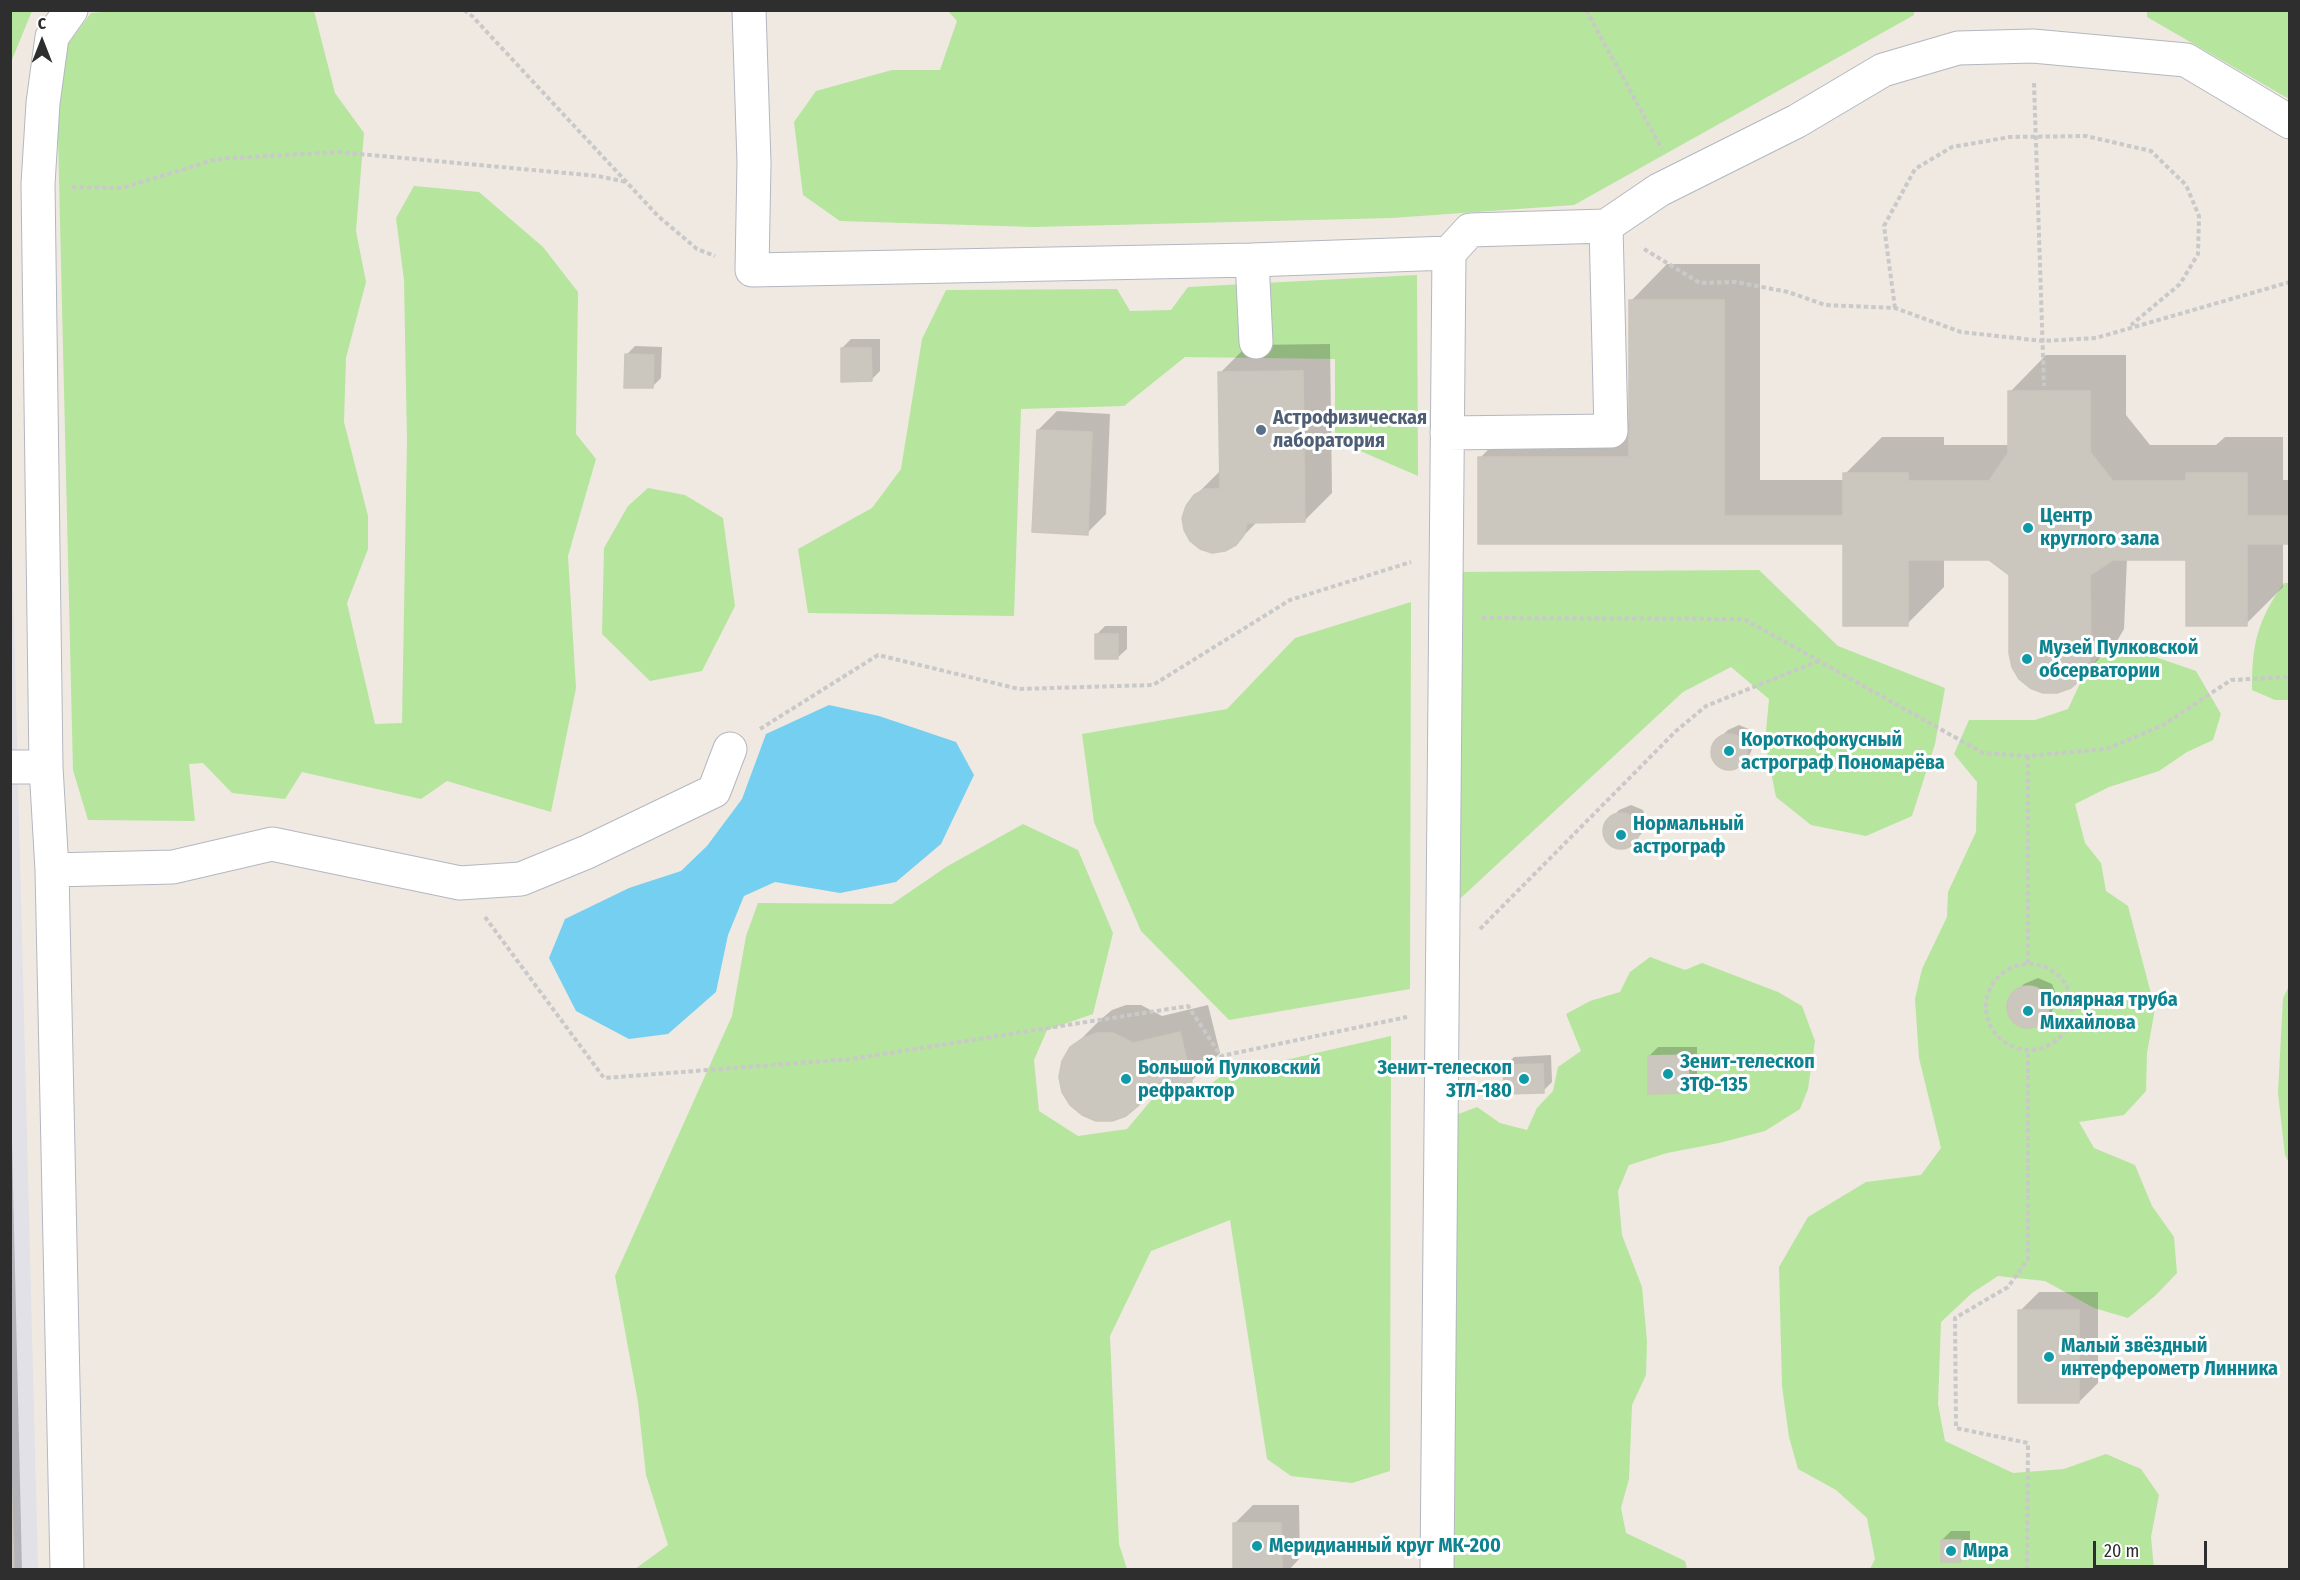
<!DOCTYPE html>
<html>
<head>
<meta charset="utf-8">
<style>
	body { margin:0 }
	#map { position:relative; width:2300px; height:1580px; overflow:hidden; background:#efe9e1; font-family:"Fira Sans Condensed",sans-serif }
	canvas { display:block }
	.frame { position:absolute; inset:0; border:12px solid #2e2e2e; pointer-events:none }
	.north { position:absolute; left:12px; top:12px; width:60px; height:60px; -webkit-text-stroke:4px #fff; paint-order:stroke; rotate:0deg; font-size:16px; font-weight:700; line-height:24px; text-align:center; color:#2e2e2e }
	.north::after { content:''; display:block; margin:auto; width:21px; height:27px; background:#2e2e2e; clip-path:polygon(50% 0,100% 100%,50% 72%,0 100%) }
	.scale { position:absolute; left:2093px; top:1541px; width:114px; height:27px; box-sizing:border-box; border:3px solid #2e2e2e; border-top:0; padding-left:8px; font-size:18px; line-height:21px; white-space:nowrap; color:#2e2e2e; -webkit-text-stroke:4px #fff; paint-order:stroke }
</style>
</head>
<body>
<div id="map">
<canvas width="2300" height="1580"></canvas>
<div class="frame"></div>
<div class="north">С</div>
<div class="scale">20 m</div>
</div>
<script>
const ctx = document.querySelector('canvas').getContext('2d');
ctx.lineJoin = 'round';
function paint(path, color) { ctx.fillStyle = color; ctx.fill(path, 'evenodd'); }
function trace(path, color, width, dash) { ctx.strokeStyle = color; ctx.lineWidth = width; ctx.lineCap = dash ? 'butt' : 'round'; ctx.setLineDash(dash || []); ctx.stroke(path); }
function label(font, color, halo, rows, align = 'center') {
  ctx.font = font + ' "Fira Sans Condensed",sans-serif'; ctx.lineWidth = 6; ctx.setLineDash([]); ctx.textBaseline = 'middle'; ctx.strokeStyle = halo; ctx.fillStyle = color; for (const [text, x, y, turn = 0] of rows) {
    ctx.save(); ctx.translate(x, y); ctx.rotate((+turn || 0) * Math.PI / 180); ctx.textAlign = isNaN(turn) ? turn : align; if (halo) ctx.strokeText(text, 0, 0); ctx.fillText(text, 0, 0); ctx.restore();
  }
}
paint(new Path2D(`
	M10,465L38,1569V1570L10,1569Z`), '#e3e1e8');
paint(new Path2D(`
	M11,10L32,11L11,62L10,11Z
	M125,10L314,11L335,93L364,133L356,231L366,282L346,358L344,422L368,516V549L347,603L375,724L402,723L407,440L404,280L396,218L414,186L479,192L543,247L578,292L576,434L596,459L568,556L576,688L551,812L447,781L421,799L302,772L285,799L232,793L203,763L189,764L195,821L88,820L73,770L57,95L68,44L91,13Z
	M948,11L1914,10V15L1574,205L1392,218L1033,227L840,221L803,195L794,122L816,91L892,70H940L957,21Z
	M2147,11H2289V99L2147,17Z
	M1417,275L1418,476L1335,440V359L1185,357L1124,406L1021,409L1014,616L808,613L798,549L872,508L901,469L922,339L946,290L1117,289L1130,311L1171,310L1188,287Z
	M648,488L685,495L723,518L735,606L702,671L650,681L602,634L604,548L628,506Z
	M1759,570L1838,646L1945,688L1935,744L1912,816L1866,836L1811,825L1776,797L1765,742L1769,699L1731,667L1683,692L1450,908L1457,572Z
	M2284,583H2290L2289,700H2275L2252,690C2252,644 2257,621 2284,583Z
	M1411,602L1410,989L1229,1020L1141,931L1094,822L1082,734L1227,709L1295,638Z
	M2138,651L2196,671L2221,714L2213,740L2187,752L2159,771L2109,787L2075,804L2085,843L2101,863L2106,891L2128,906L2155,1009L2147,1053L2146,1091L2124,1115L2079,1122L2094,1148L2135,1165L2152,1206L2174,1237L2177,1273L2156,1295L2128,1318L2094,1308L2045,1281L1998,1276L1972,1293L1941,1322L1938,1404L1945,1441L2013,1473L2064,1469L2106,1454L2141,1469L2159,1495L2151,1537L2154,1569H1870L1875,1559L1867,1518L1836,1490L1798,1469L1789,1437L1782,1386L1779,1267L1808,1217L1866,1182L1921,1175L1941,1148L1919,1058L1915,999L1922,969L1947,917L1948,892L1976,832L1977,782L1954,754L1969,720H2035L2068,709L2083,677L2097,659Z
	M1023,824L1078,850L1113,933L1093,1014L1047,1030L1034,1060L1039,1111L1078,1136L1127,1129L1154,1097L1199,1093L1224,1074L1391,1036L1390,1471L1352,1483L1291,1476L1267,1459L1230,1220L1151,1251L1110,1336L1119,1544L1127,1569H635L668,1545L646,1475L638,1402L615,1276L732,1016L746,936L758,903L892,904L946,867Z
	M1650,957L1685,970L1702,963L1778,992L1802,1006L1815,1041L1808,1089L1800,1109L1765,1131L1719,1143L1667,1153L1629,1165L1618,1191L1622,1235L1642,1287L1647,1341L1646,1375L1632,1405L1629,1479L1621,1508L1626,1533L1685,1561L1687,1569H1433L1453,1116L1477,1107L1500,1123L1527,1130L1537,1108L1553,1091L1558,1067L1581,1051L1566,1014L1590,1001L1620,992L1630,972Z
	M2289,986V1163L2285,1155L2278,1093L2283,998Z`), '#b6e59e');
paint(new Path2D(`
	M829,705L879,716L956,742L974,775L941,844L896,882L840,893L775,882L744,896L728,935L716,992L668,1034L629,1039L576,1011L549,958L565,919L629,888L681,871L707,846L742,799L766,734Z`), '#75cff0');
paint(new Path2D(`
	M1667,264H1760V480H1845V474L1882,437H1944V445H2010V392L2046,355H2126V415L2150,445H2216L2225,437H2283V480H2290V542H2283V587L2246,624L2188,558H2127L2124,629L2117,641L2080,678L2010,575L1989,558H1944V587L1907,624L1845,542H1480V458L1516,421H1631V301Z
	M851,339H880V371L871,380L842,348Z
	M1330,344L1332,493L1304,521H1258L1235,544L1195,496L1221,470L1220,373L1248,345Z
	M635,346L662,347L661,378L652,387L626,355Z
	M1057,411L1110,414L1106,514L1087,533L1038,430Z
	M1105,626H1127V649L1117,658L1096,635Z
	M1739,725L1751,730L1755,742L1750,754L1741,763L1729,768L1718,763L1713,751L1718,739L1728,730Z
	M1631,805L1643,810L1647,821L1642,833L1633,843L1621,848L1609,843L1605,831L1610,819L1619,810Z
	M2038,978L2052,984L2057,997L2052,1011L2042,1021L2028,1027L2014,1021L2008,1007L2015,993L2024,984Z
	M1126,1005H1141L1162,1016L1208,1005L1220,1053L1191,1081L1151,1091L1137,1105L1072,1048L1100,1020L1112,1010Z
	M1658,1047H1697V1083L1688,1092L1649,1056Z
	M1551,1055L1552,1082L1543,1091L1505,1066L1514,1057Z
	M10,1057L22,1570H10Z
	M2039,1292H2098V1383L2079,1402L2020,1311Z
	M1253,1505H1299L1300,1558L1289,1570H1235L1234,1524Z
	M1951,1531H1970V1551L1961,1560L1942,1540Z`), '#0003');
const building = new Path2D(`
	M1629,300H1724V516H1843V473H1908V481H1989L2008,453V391H2090V452L2113,481H2186V473H2247V516H2290V544H2247V626H2186V560H2113L2090,575L2091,653L2088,667L2081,679L2071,688L2057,693H2043L2030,688L2019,679L2012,667L2009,653V575L1989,560H1908V626H1843V544H1478V457H1629Z
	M841,348H871L872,381L841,382Z
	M625,354L654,355L653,388H624Z
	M1303,371L1305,522L1247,523L1244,535L1236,545L1225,551L1212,553L1200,549L1190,541L1184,530L1182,518L1186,506L1194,495L1205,489H1220L1218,372Z
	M1037,430L1092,432L1088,535L1032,532Z
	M1095,634H1118V659H1095Z
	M1711 752a18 18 0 1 1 36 0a18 18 0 1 1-36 0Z
	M1603 831a18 18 0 1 1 36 0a18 18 0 1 1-36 0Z
	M2007 1007a21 21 0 1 1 42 0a21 21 0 1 1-42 0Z
	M1180,1032L1192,1082L1146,1094L1138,1106L1126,1116L1112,1121H1096L1082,1115L1070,1105L1062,1092L1059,1077L1062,1061L1070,1047L1083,1038L1097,1033H1113L1133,1043Z
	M1688,1055L1689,1093L1648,1094V1056Z
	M1543,1064L1544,1093L1504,1094L1503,1065Z
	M2018,1310H2079V1403H2018Z
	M10,1435L14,1570H10Z
	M1233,1523H1281L1282,1570H1233Z
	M1941,1540H1961V1562H1941Z`);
paint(building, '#cbc7bf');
trace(building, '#cbc5ba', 1.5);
const minor = new Path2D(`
	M749,10L754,163L752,270L1252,260L1449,253
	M1252,260L1256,342
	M1447,433L1611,431L1606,226
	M10,767H46
	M52,870L173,867L272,844L460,883L521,879L587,852L714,791L730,749
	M67,1570L52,870L46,767L38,184L43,103L52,37L71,10
	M1437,1570L1449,253L1470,230L1606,226L1659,190L1797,121L1883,70L1958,48L2033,46L2186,60L2290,122`);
trace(minor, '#b4b7c1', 35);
trace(new Path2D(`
	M464,10L472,16L658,216L697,249L715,256
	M1586,10L1662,149
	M2034,83L2044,386
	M72,187L122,188L217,159L338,152L598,176L626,182
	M1644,249L1700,283L1736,282L1788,292L1825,305L1895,308L1961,332L2043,341L2096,338L2290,282
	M1895,308L1884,226L1915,169L1952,147L2010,137L2086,136L2151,151L2186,185L2199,216L2198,254L2180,284L2131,325
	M1482,618L1744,619L1983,753L2028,756L2107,749L2163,725L2231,680L2290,677
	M760,729L878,655L1019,689L1153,685L1290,600L1411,562
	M2028,756V964
	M485,917L604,1078L851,1059L1188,1006L1221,1056L1407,1017
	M1480,929L1676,731L1706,706L1821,660
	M1986 1007a43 43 0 1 1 86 0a43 43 0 1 1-86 0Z
	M1303,1544H1402
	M2027,1570L2028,1443L1956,1428L1955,1318L2008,1287L2028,1259V1051`), '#c9c9c9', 4, [4.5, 3]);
trace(minor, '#fff', 33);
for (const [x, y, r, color] of [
	[1261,430,6,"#5c6f8a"],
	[2028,528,6,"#0f9aa8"],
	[2027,659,6,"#0f9aa8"],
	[1729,751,6,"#0f9aa8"],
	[1621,835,6,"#0f9aa8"],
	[2028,1011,6,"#0f9aa8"],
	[1668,1074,6,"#0f9aa8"],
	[1126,1079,6,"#0f9aa8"],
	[1524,1079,6,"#0f9aa8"],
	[2049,1357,6,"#0f9aa8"],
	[1257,1546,6,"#0f9aa8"],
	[1951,1551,6,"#0f9aa8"]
]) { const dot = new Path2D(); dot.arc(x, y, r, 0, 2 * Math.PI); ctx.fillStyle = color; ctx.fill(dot); trace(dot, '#fff', 2); }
label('bold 20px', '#4e5e75', '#fff', [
	["Астрофизическая",1273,418],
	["лаборатория",1273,441]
], 'left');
label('bold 20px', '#0d838f', '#fff', [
	["Центр",2040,516],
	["круглого зала",2040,539],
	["Музей Пулковской",2039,648],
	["обсерватории",2039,671],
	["Короткофокусный",1741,740],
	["астрограф Пономарёва",1741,763],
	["Нормальный",1633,824],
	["астрограф",1633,847],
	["Полярная труба",2040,1000],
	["Михайлова",2040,1023],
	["Зенит-телескоп",1680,1062],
	["ЗТФ-135",1680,1085],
	["Большой Пулковский",1138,1068],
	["рефрактор",1138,1091],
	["Зенит-телескоп",1512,1068,"right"],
	["ЗТЛ-180",1512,1091,"right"],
	["Малый звёздный",2061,1346],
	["интерферометр Линника",2061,1369],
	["Меридианный круг МК-200",1269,1546],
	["Мира",1963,1551]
], 'left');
</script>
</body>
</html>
